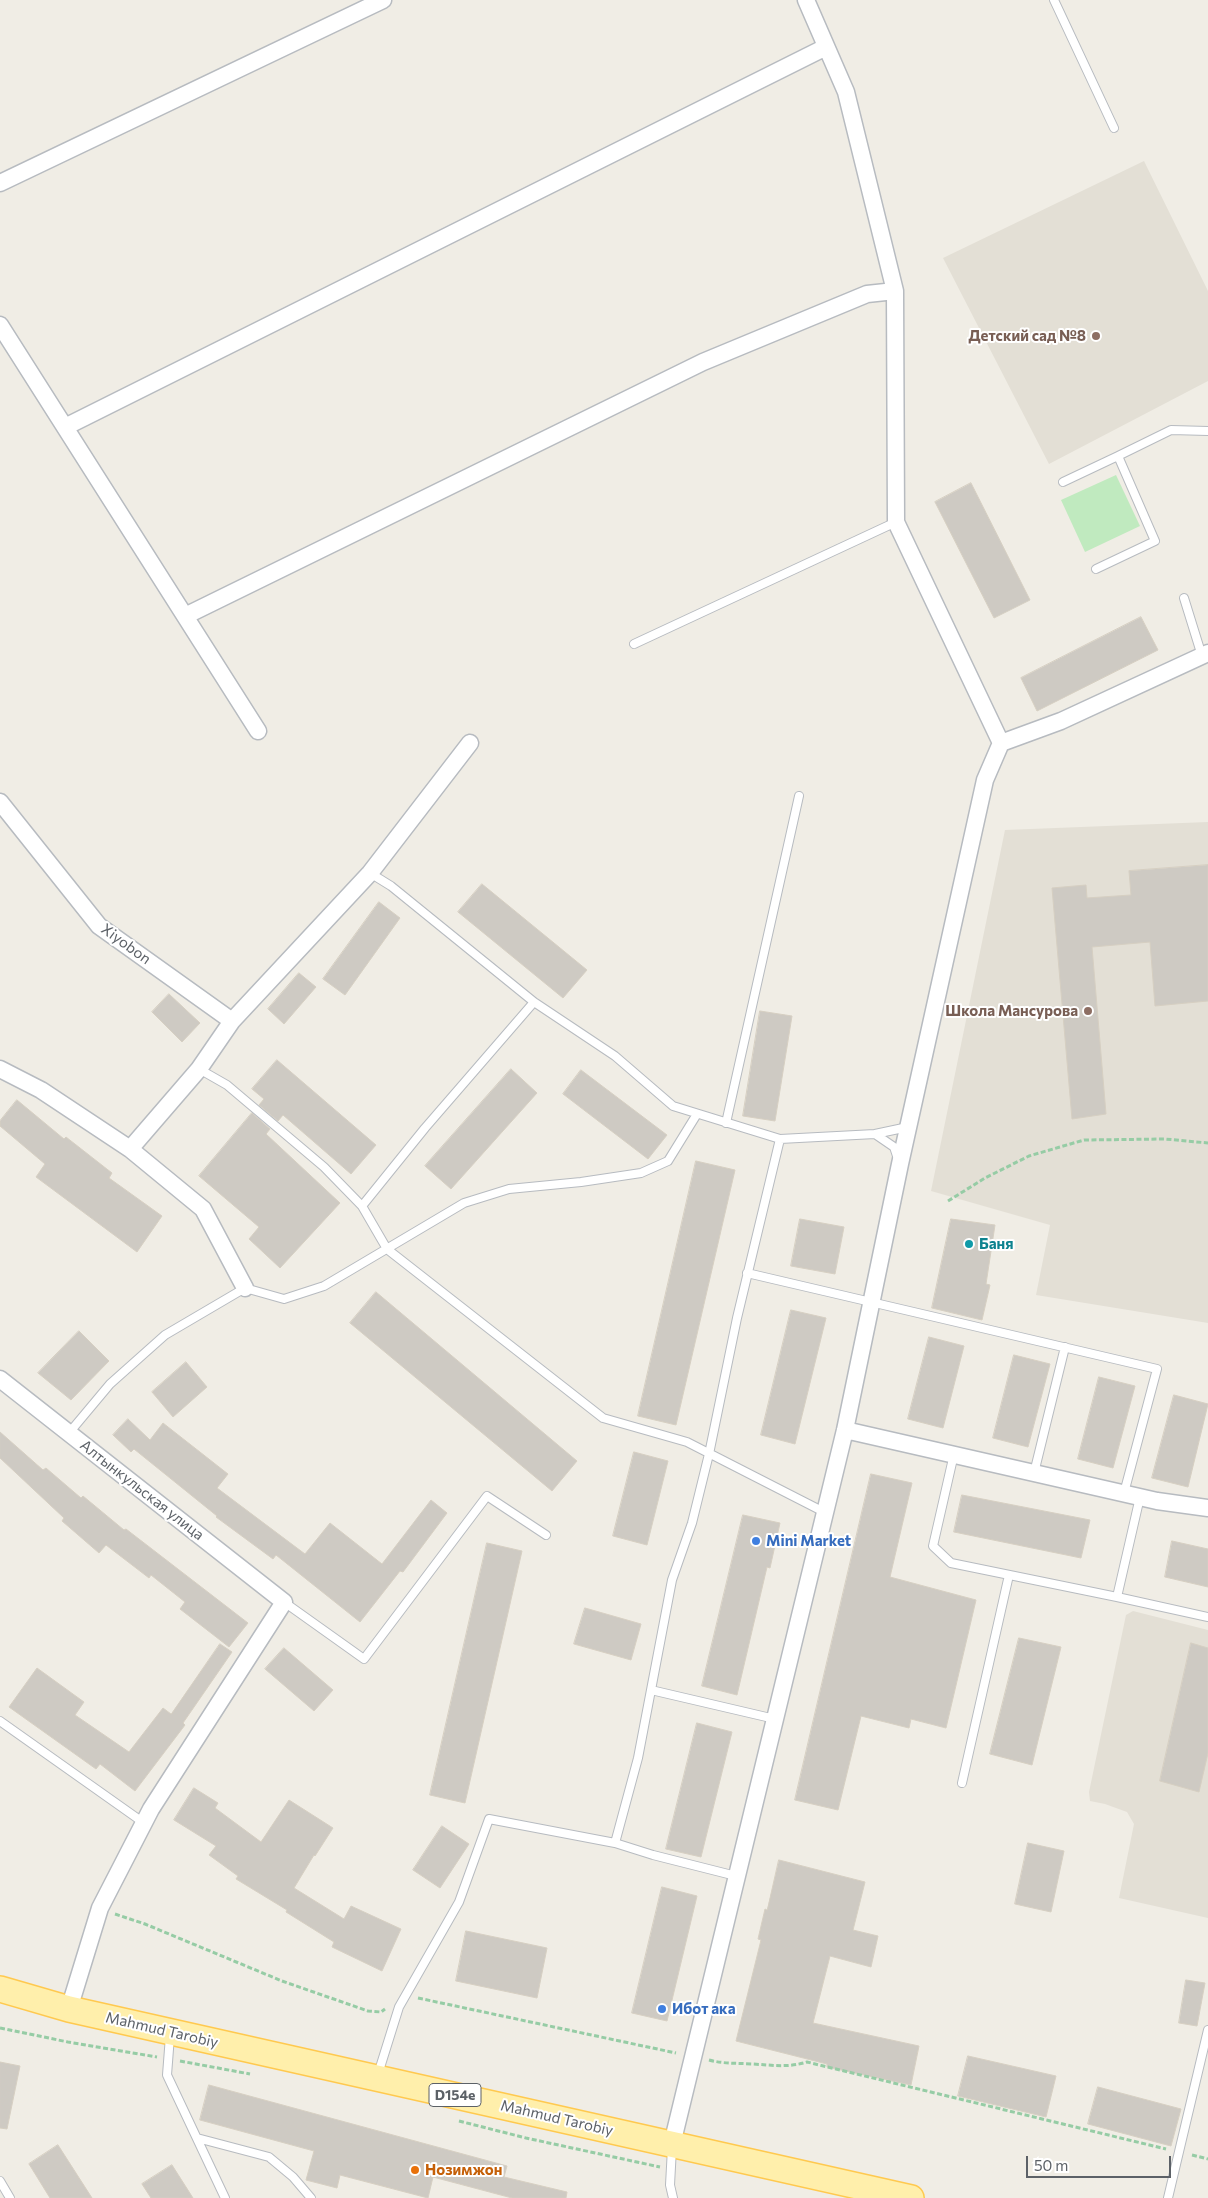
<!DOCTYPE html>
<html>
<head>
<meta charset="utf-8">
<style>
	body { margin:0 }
	#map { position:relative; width:1208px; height:2198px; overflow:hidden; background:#f0ede5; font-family:Commissioner,sans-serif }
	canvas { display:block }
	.scale { position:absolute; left:1026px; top:2156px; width:145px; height:22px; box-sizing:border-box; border:2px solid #5c6167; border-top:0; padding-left:6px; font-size:15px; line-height:18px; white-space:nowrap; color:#5c6167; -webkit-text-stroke:4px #fff; paint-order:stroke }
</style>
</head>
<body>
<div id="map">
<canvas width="1208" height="2198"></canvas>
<div class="scale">50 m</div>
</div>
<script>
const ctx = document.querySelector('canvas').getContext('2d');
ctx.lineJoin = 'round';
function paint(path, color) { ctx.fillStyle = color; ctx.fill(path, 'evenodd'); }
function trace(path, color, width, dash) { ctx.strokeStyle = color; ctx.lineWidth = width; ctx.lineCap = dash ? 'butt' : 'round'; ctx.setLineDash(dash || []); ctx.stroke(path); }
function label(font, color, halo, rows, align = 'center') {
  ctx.font = font + ' Commissioner,sans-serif'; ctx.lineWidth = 4; ctx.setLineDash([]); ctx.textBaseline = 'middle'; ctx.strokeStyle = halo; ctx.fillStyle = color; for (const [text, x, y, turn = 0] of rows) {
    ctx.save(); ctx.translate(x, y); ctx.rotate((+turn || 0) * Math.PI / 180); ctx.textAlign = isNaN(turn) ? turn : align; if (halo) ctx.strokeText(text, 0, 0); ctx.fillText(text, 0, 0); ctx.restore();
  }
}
paint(new Path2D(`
	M1144,161L1208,291V381L1049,464L943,258Z
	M1208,822V1323L1036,1295L1050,1225L931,1191L1005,830Z
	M1133,1611L1208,1630V1918L1119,1898L1134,1824L1127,1812L1105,1804L1090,1801L1089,1792L1126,1615Z`), '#e3dfd5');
paint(new Path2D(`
	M1116,475L1140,526L1085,552L1061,500Z`), '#c0eabf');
const building = new Path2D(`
	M971,483L1030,600L994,618L935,502Z
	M1141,617L1158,650L1037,711L1021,678Z
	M1208,865V1001L1155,1006L1150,942L1092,947L1106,1114L1072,1119L1052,888L1086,885L1087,898L1131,895L1129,871Z
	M482,884L587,970L563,998L458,912Z
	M379,902L400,918L345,995L323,979Z
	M299,973L316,987L284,1024L268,1009Z
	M169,994L200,1023L182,1042L152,1012Z
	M760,1011L792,1016L775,1121L743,1116Z
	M277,1060L376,1145L351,1174L283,1115L278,1121L259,1105L264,1099L252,1089Z
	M511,1069L537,1093L451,1189L425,1166Z
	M581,1070L667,1135L648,1159L563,1094Z
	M17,1100L64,1139L66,1137L112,1173L109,1178L162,1216L137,1252L36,1177L45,1164L0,1126V1121Z
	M252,1113L270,1129L266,1134L340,1203L280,1268L249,1239L259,1227L199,1176Z
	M696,1161L735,1170L676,1425L638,1416Z
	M800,1219L844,1227L835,1274L791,1266Z
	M951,1219L995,1225L986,1284L990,1285L982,1320L932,1308Z
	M376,1292L577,1461L552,1491L350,1323Z
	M791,1310L826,1318L795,1444L761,1435Z
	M79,1331L109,1361L71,1400L38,1373Z
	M929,1337L964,1346L943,1428L908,1419Z
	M1014,1355L1050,1364L1028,1447L993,1438Z
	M186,1362L207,1387L173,1417L152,1392Z
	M1099,1377L1135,1386L1113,1468L1078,1459Z
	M1174,1395L1208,1404L1188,1487L1152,1478Z
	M128,1419L150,1440L163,1423L228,1474L217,1488L305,1554L330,1523L382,1564L431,1500L447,1513L403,1572L400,1571L360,1622L276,1555L273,1559L216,1517L217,1516L134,1449L131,1452L113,1435Z
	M0,1432L43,1470L46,1468L81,1498L83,1496L124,1530L126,1529L248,1623L229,1647L180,1609L185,1602L151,1575L149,1578L106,1545L99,1553L62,1521L64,1518L0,1458Z
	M634,1452L668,1461L647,1545L613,1536Z
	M871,1474L912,1483L890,1577L976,1600L946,1728L911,1719L909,1728L861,1716L838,1810L795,1800Z
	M962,1495L1090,1520L1081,1558L954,1532Z
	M743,1515L780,1523L770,1568L767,1567L737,1695L702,1686Z
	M1172,1541L1208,1549V1587L1165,1577Z
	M487,1543L522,1551L465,1803L430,1795Z
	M585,1608L641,1624L631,1660L574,1644Z
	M1019,1638L1061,1647L1032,1765L990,1754Z
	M1191,1643L1208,1648V1753L1199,1792L1160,1781Z
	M220,1644L232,1652L183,1723L185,1725L135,1791L100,1764L96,1769L9,1707L37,1668L84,1702L75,1715L129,1752L163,1708L171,1714Z
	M284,1648L333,1690L314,1711L265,1669Z
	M697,1723L732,1732L701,1857L666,1849Z
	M194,1788L218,1803L215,1808L261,1842L289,1800L333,1828L315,1856L314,1855L294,1888L344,1919L351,1906L401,1929L382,1971L332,1947L334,1942L286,1912L287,1910L236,1879L238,1876L209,1855L216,1846L174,1820Z
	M442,1826L469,1844L440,1888L413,1870Z
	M1028,1843L1064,1851L1051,1912L1015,1904Z
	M779,1860L865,1882L853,1930L878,1936L871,1967L830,1956L813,2023L919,2046L911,2085L827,2067V2064L736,2041L761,1940L758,1939L765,1909L767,1910Z
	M662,1887L697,1896L667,2021L632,2013Z
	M466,1931L547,1948L537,1998L456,1981Z
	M1186,1980L1205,1983L1197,2026L1179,2023Z
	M968,2056L1056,2076L1046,2117L958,2096Z
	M0,2062L20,2066L7,2129L0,2128Z
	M209,2085L507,2166L504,2177L567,2192L566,2198H512L433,2177L428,2198L340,2175L337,2188L306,2180L314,2151L200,2120Z
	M1098,2087L1181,2109L1171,2146L1088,2124Z
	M58,2145L92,2198H50L29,2164Z
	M172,2165L193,2198H151L142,2184Z`);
paint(building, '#cecac3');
trace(building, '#d6cfc2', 1);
const service = new Path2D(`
	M1054,0L1114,128
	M1063,482L1118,456
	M1096,569L1155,541L1118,456L1171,430L1208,431
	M1184,598L1202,656
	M634,644L896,522
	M370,873L391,886L534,1002L615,1056L673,1106L780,1139L875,1134L894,1147L898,1159
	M199,1069L227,1085L324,1167L362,1206L387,1249L603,1418L687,1442L826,1513
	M726,1123L799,796
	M875,1134L908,1127
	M362,1206L425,1128L534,1002
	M747,1273L1157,1369L1124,1493
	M69,1433L110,1384L165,1335L245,1288L284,1299L324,1286L464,1203L509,1189L581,1182L641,1173L668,1161L697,1114
	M954,1454L933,1546L951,1563L1117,1597L1140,1497
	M1034,1473L1065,1347
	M1117,1597L1208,1617
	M284,1602L364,1659L487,1496L546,1535
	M651,1690L775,1719
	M0,1721L144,1823
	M962,1783L1009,1575
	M615,1843L653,1855L736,1876
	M170,2036L167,2075L225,2198
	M378,2074L399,2007L459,1902L489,1819L615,1843L638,1758L672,1580L692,1523L709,1454L737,1318L780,1139
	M197,2138L269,2157L293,2177L311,2198
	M672,2148L670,2185L673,2198
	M0,2181L10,2198
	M1168,2198L1208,2030`);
const minor = new Path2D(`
	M806,0L846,92L895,291L896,522L1001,743
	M0,183L383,0
	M0,325L258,731
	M65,427L826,47
	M185,616L703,362L867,294L895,291
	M0,802L99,926L232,1021
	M0,1069L41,1090L130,1149L203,1209L245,1288
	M130,1149L199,1069L232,1021L370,873L470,743
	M0,1379L284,1602L151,1809L100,1908L69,2009
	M845,1430L1157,1501L1208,1508
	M672,2144L845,1430L900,1164L985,780L1001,743L1061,721L1208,653`);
const primary = new Path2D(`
	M0,1989L69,2009L911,2198`);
trace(service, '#b7bbc0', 10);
trace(minor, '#b7bbc0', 19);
trace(primary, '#ffc94f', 28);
trace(new Path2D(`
	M948,1201L985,1178L1029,1156L1084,1140L1165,1139L1208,1143
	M115,1914L145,1924L282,1981L368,2011L381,2012L385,2009
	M418,1998L676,2053
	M0,2028L68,2042L157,2057
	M709,2060C724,2064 737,2063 752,2064C772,2065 788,2068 807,2062L1166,2149
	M180,2061L250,2074
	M459,2121L526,2138L660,2167
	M1192,2155L1208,2159`), '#96cca5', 3, [5, 2.5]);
trace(service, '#fff', 8);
trace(minor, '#fff', 16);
trace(primary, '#ffefab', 25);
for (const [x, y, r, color] of [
	[1096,336,5,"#8d6e63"],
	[1088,1011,5,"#8d6e63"],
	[969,1244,5,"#0f9aa8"],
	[756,1541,5,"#3f7fe0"],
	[662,2009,5,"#3f7fe0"],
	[415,2170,5,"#e8710a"]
]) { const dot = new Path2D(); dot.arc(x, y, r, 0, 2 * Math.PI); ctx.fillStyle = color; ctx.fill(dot); trace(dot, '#fff', 2); }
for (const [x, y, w] of [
	[455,2095,52]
]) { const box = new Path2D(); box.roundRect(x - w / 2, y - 11.5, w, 23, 4); ctx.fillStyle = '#fff'; ctx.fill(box); trace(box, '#5c6167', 1); }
label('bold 14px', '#5c6167', null, [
	["D154e",455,2095]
]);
label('bold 15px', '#785e54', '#fff', [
	["Детский сад №8",1086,336],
	["Школа Мансурова",1078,1011]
], 'right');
label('15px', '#5c6167', '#fff', [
	["Xiyobon",126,944,36],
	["Алтынкульская улица",142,1490,38],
	["Mahmud Tarobiy",162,2030,13],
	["Mahmud Tarobiy",557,2118,13]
]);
label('bold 15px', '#0d838f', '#fff', [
	["Баня",979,1244]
], 'left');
label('bold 15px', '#366cbe', '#fff', [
	["Mini Market",766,1541],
	["Ибот ака",672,2009]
], 'left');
label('bold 15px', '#c56008', '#fff', [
	["Нозимжон",425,2170]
], 'left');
</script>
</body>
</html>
